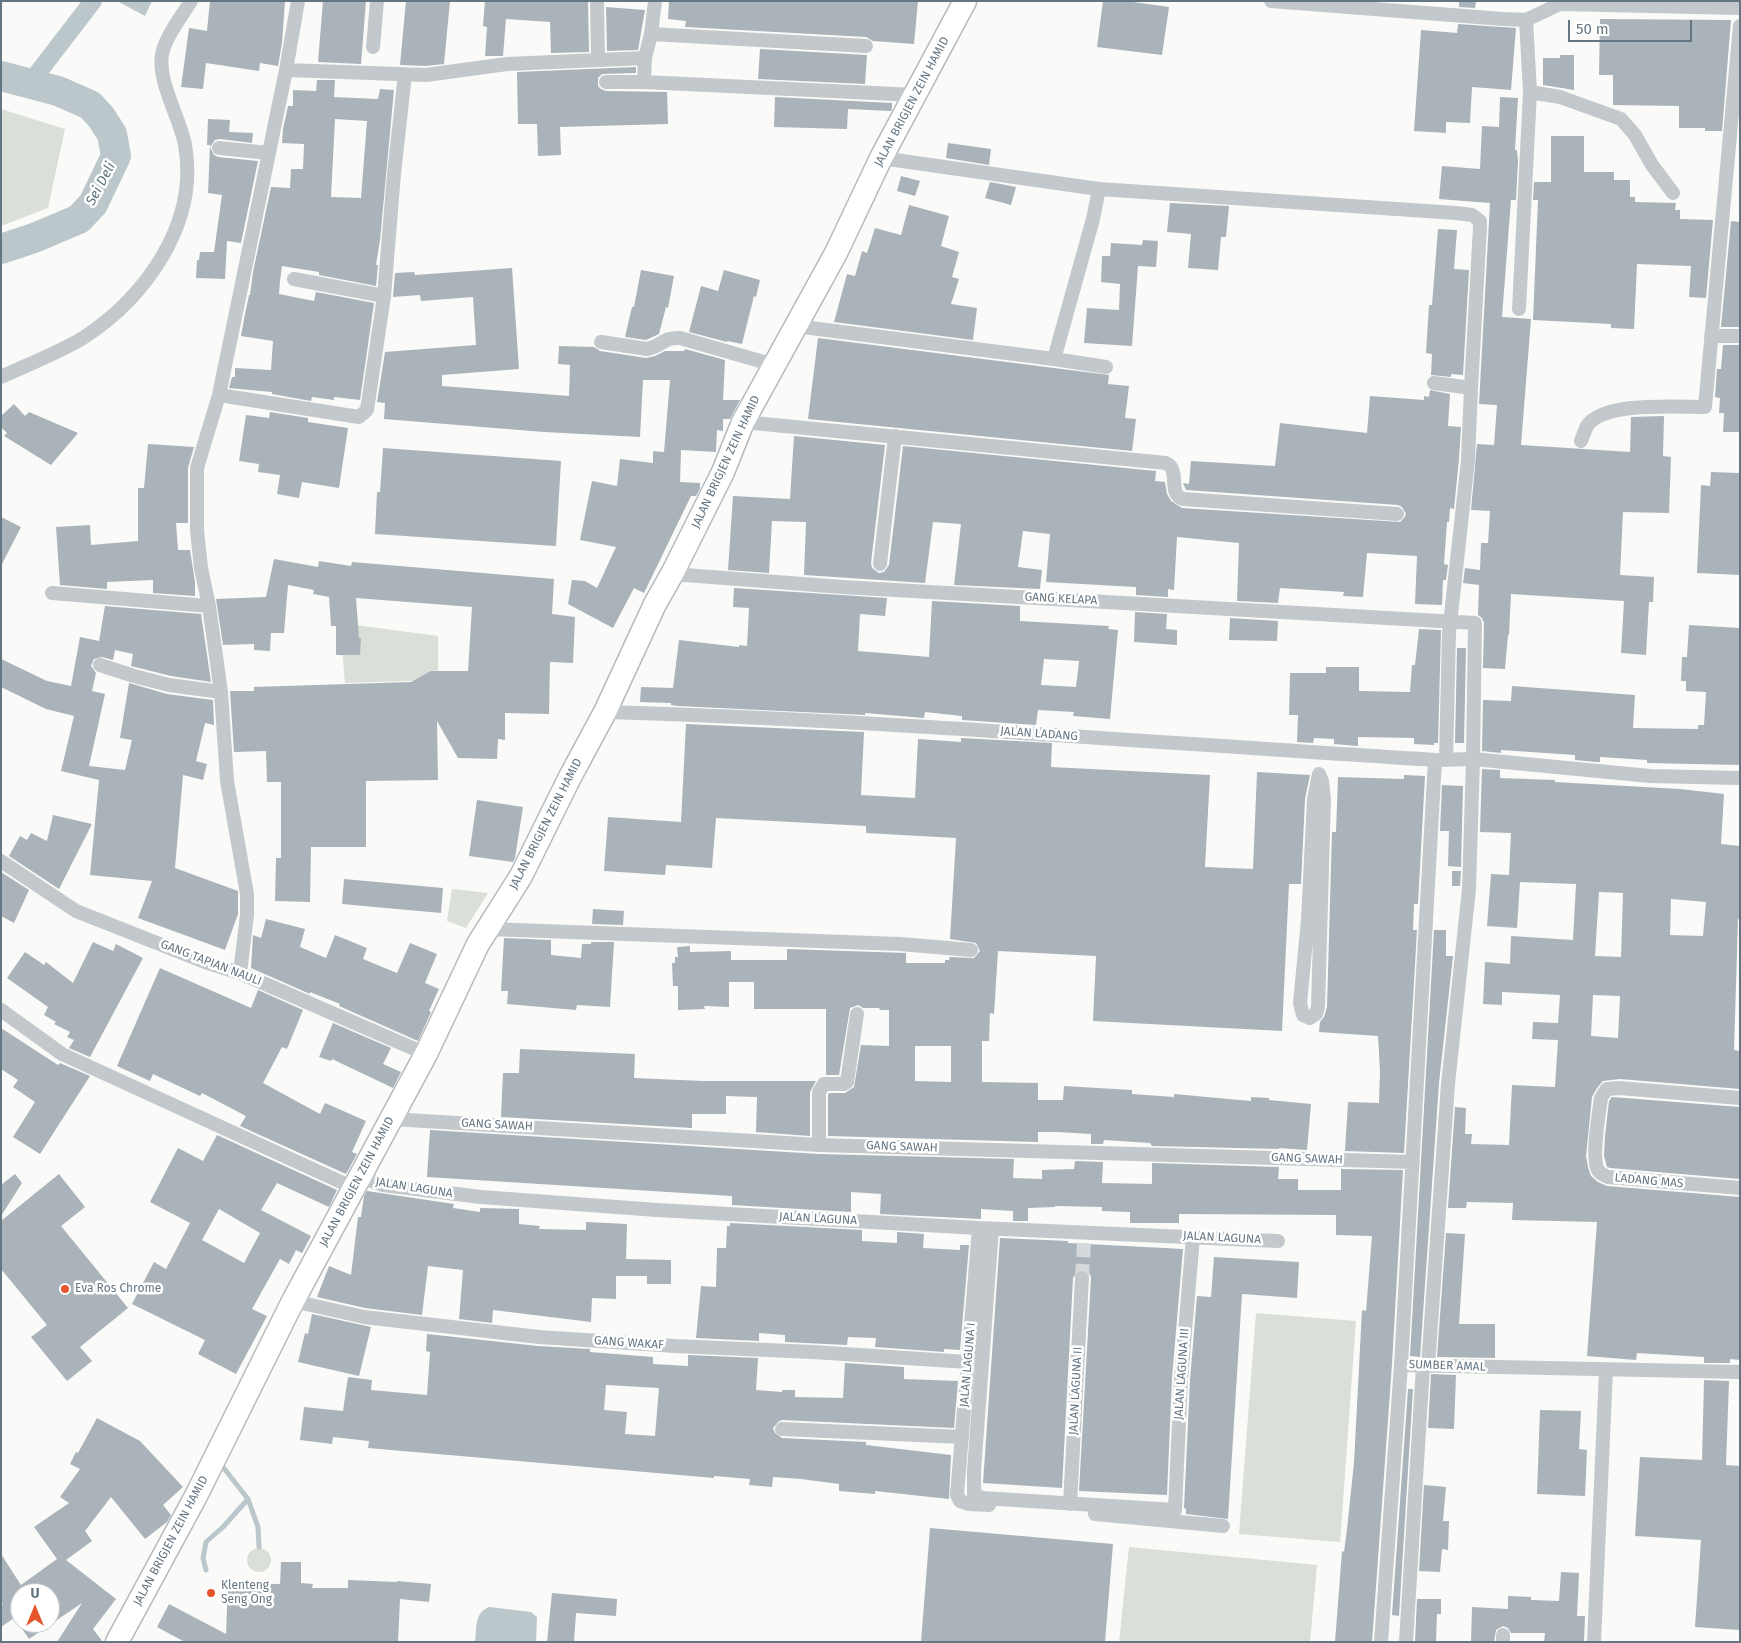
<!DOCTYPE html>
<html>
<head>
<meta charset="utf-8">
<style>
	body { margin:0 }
	#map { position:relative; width:1741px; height:1643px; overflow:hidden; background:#fafaf8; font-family:"Fira Sans",sans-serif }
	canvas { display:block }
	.frame { position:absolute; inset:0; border:2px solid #657683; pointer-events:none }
	.north { position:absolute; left:10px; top:1583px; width:50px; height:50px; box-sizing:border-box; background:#fff; border:1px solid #c1c8cd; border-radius:50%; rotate:0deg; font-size:14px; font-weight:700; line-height:20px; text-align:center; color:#657683 }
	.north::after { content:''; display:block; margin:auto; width:18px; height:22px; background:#e4572e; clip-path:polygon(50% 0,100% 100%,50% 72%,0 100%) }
	.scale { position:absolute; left:1568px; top:20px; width:124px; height:22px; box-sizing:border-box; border:2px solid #657683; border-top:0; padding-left:6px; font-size:15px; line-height:18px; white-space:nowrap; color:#657683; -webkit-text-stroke:4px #fff; paint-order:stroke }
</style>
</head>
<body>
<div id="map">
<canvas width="1741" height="1643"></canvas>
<div class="frame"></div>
<div class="north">U</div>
<div class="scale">50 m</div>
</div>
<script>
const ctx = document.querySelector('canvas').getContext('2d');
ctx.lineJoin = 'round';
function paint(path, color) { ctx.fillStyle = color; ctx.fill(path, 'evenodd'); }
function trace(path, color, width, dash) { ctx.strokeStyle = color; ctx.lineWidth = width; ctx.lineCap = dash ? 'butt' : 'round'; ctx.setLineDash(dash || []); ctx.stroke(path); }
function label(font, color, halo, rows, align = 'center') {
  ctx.font = font + ' "Fira Sans",sans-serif'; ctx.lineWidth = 5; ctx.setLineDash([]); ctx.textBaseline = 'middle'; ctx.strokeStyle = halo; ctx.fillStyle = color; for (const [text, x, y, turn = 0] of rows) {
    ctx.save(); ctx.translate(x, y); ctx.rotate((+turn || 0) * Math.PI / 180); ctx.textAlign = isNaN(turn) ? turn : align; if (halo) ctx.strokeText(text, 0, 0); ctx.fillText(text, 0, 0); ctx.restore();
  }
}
paint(new Path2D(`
	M1,109L65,129L48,208L1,226Z
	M340,623L438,636V680L345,683Z
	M452,889L488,893L466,928L447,921Z
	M1256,1313L1356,1321L1340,1542L1239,1534Z
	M1129,1547L1317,1565L1310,1642H1119Z
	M247 1560a12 12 0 1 1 24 0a12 12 0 1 1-24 0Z`), '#dadfd7');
paint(new Path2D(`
	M117,1H152L145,16Z
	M489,1607L531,1612L537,1617L536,1642H475C477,1628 474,1613 489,1607Z`), '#bbc7cb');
trace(new Path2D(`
	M219,1462L248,1499L258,1527L259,1547
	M206,1570L203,1558L206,1542L223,1527L248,1499`), '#bbc7cb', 5);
trace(new Path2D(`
	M30,83L93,1`), '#bbc7cb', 18);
trace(new Path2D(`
	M1,76L58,91L90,105L101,117L112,134L116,156L93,204L79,219L34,238L1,249`), '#bbc7cb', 30);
paint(new Path2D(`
	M210,1H285L282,43L278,66L260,63L259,71L206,63L203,89L181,87L189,28L207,31Z
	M323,1H366L361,64L318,62Z
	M406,1H450L444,64L426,66L400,65Z
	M485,1H588L589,52L551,53L550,22L506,19L503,56H485L487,27L483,26Z
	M669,1H918L914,44L873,41L866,37L685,27L686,21L668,19Z
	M1103,1H1126L1169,7L1162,55L1097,47Z
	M1459,1H1476L1475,8L1459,7Z
	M606,7L645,10L638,50L607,51Z
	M1600,19L1731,20L1722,131H1705V128H1679V106L1613,105V75H1599Z
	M1458,24L1516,28L1511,90L1472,87L1470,123L1446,122V133L1414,131L1421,30L1457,33Z
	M760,49L867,55L865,84L758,79Z
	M1560,55H1574V90L1543,85V58H1560Z
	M636,67V73L602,74L598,78V86L601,89L606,91L667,92L668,124L560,127L561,155L538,156L537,124H518L517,72Z
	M317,80H335L334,97L378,99L380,89L394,90L380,240L376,265H378L376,286L319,275V272L282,266L280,281L279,294L314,301L316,292L374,303L360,400L334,397V400L312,397L311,401L272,394V392L229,388L232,377H235V368L271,370L273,341L241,336L245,314L249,295H250L253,272L271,187L290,188L291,169H303L304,144L282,143L283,129L288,106H293V90L316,91ZM335,119L367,121L361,198L331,197Z
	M775,97L892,103V109L891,111L848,109L847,129L774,127Z
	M1500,97L1518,98L1515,150H1517L1518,161L1516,200H1511L1502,317L1531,319L1521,445L1630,452L1631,417L1664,416L1663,456L1671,457L1669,513L1623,512L1620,575L1654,577L1653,602H1649L1646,655L1621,653L1624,601L1511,594L1509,635H1508L1505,669L1483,668L1484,623L1482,618L1478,615L1479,585L1463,583L1465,568L1480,570L1481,543H1488L1490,511L1471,510L1477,444L1494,445L1497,405L1479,404L1490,203L1439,199L1442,166L1480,169L1482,126L1499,127Z
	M208,119L230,120L229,132L253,133L252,143L220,139L215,140L210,147L214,155L218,157L258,161L241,243L227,241L225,279L196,278L197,260H199L200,252H214L222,195L208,193L210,145H207Z
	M1551,136H1584V172H1614V180H1630V197H1635V202L1676,203L1675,210H1680V219L1713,220L1706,298L1689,297L1691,266L1637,264L1634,329L1611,328V324L1533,320L1538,200H1533L1534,182H1551Z
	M948,143L991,149L989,165L946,158Z
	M901,176L920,181L915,196L897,191Z
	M990,182L1016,187L1011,205L985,198Z
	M1170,203L1229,206L1226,237H1221L1218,270L1188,268L1191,234L1167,232Z
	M909,205L949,216L941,246L959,252L952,277L959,279L951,304L977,308L973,340L834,322L847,274L855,276L862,251L867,253L875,228L901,235Z
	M1731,221L1740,222V327H1721Z
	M1438,229L1457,230L1454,269L1469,270L1463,375L1451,374V377L1431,375L1432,354L1426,353L1429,305H1432Z
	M1143,240L1158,241L1156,267L1138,266L1132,346L1084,343L1087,308L1119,310L1120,284L1101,282L1102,256H1110L1111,243L1142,245Z
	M512,268L519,369L442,375V386L569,396L570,365L558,364L559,346L594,347L600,351L646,358L655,356L665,351H684L685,349L725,360L723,400H740L730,419H723V431L717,430L716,452L681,450L680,482L700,483V489L696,496H691L644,593L634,588L613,628L568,604L572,580L585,581L597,588L616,547L580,540L592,481L617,486L620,459L653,463V451L664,452L670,380H643L640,437L544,432L384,419L385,403L377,402L385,352L476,345L473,297L421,301L420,295L393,297L395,273L414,272L415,275Z
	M641,270L674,276L668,308L666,307L659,334L646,340L625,337L632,307H634Z
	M724,270L760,280L756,297L754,296L742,344L727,341V342L689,332L701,286L718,291Z
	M818,338L1109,375L1108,384L1129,386L1125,418L1136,419L1132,451L808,419Z
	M1723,345H1740V432H1723L1724,413H1719L1720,398L1715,397L1717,369H1721Z
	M1430,390L1450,394L1448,426L1461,427L1459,459L1454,509L1450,508L1449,522H1447L1444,564L1448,565L1446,580H1443L1442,605L1415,604L1417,556L1367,553L1363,597L1343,596L1344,592L1280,588L1278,603L1237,601L1239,543L1177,537L1174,590L1168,589V597L1136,595V587L1046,582L1050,534L1023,531L1018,567L1042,570L1040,589L954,585L961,524L933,522L925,583L804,575L806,522L772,521L769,573L728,570L733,496L790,499L794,436L885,445L871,563L872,568L879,573L884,572L889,565L903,446L1156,471L1155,481L1165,482L1167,494L1171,501L1182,508L1400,522L1404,518L1406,514L1402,507L1398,505L1186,490L1183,483L1189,484L1191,461L1275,466L1280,423L1367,433L1370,396L1424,400V396L1429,397Z
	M14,404L25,416L29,412L78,433L51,465L4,436L7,433L1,427V416Z
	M270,412L308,418V422L348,428L339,488L302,482L299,498L277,494L280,475L258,472L259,464L239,461L246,415L269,418Z
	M148,444L194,447L188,468V523H176L178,550H190L195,582V596L153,593V580L107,582V589L60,585L56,527L90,525L91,545L138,541V488H144Z
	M383,448L561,461L556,546L375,534L377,492H380Z
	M1711,472L1740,473V575L1697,573L1701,485L1710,486Z
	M1,517L21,527L1,566Z
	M274,559L318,567L319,561L351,566L352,562L554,579L552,614L575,617L573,663L550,662L549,714L505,713V740L498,739L497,759L458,758L437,721L438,780L366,781V847H311L310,902L275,901L276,858H281V782H267L266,751L234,752L230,691H254V687L411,682L431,671H468L472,607L356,598L359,638H361L360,655H336V626H331L329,597L313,594L314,590L288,585L284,633H271L270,651L254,650V644L223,645L216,599L266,597Z
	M734,588L887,598L885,616L860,614L858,651L929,657L932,601L1020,606V621L1109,626L1108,629L1118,630L1110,719L1073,716L1074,712L1038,710L1036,725L962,720V716L925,712L924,718L865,713V715L678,706L671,705V703L640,702L641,687L673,688L679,640L739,647V645L747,646L749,608L733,607ZM1044,659L1079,661L1076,687L1041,685Z
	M105,606L201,614L211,682L171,676L131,666L133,654L115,650L113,660L102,657L94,659L91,666L96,673L92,691L105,694L89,766L125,770L132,740L120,738L129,683L167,694L213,700L214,725L205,723L196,761L207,764L203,780L183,775L175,868L238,891V914L225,950L138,918L152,881L90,875L99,780L61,771L74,716L46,709L1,687V659L47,681L71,686L80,637L99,641Z
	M1135,612L1167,614L1166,629L1177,630V645L1134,642Z
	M1230,618L1278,621L1277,641L1229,640Z
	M1689,625L1740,628V765L1647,763V760L1600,757V762H1596L1575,760V755L1501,750V753L1482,751L1483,700L1511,701L1512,686L1635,695L1633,728L1698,729V725H1704L1706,692L1686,691V681H1681L1682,657H1687Z
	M1419,629L1441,630L1438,743H1434V745L1414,744V738L1358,737V746L1334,744V739L1314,738L1313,743L1297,742L1298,715H1289L1290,673H1326V667H1359V691L1410,692L1412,665H1415Z
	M1457,648H1466L1464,743H1455Z
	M686,724L864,732L861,795L915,798L918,739L961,742V738L1052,743L1051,767L1210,775L1205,867L1253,869L1257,772L1310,775L1305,799L1301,884H1289L1282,1031L1093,1021L1096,956L998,951L994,1014L990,1013L989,1041H982V1082L1038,1083V1100H1063L1064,1086L1132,1090V1094L1174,1097V1094L1251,1101V1097L1269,1098V1100L1311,1104L1307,1150L1279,1148V1149L1152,1146L1150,1143L1104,1140L1103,1144H1091V1134L1057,1132H1038V1142L828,1136V1095L829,1093H845L854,1087L861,1045L889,1046V1010H880L879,1008H863L858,1005L850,1008L839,1075H826V1009H754V982H729V1007L704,1006L705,1009L678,1010V986H673L672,963H675V957H678L677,947L690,946V952L731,951V960H787V949L906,953V963H945V960H949L950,957L974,958L980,951L976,943L950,939L956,838L866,833V826L716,818L712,868L666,865L665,875L604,871L608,817L681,822ZM915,1046H951V1082L915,1081Z
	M1482,769L1500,770V778L1555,780V782L1680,789L1724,794L1721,844L1740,846V919H1738L1734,1050L1740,1051V1089L1620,1079L1603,1081L1597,1088L1592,1097L1586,1156L1588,1167L1591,1176L1598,1182L1607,1186L1740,1197V1360L1730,1359V1363H1704V1357L1637,1353L1636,1360L1587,1356L1597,1222L1512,1220L1513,1203L1467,1202L1466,1208H1448L1455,1107L1466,1108L1465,1134H1472L1471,1144L1509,1145L1512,1085L1555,1087L1558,1040L1532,1039L1533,1022L1558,1023L1560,995L1502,992V1005L1483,1004L1485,962L1510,964L1511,936L1573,940L1576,884L1520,882L1517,928L1487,926L1491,874L1509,875L1511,833L1480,832ZM1599,892L1623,893L1621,957L1595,956ZM1671,899L1706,902L1703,936L1670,935ZM1593,995L1620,996L1618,1038L1591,1036Z
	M1404,775L1425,776L1418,904H1414L1413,930H1417L1404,1153L1345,1151L1348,1102L1379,1103L1380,1071L1378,1036L1319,1032L1320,1022L1324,1017L1327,1007L1332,832H1336L1338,777L1404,779Z
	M1442,785L1463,786L1461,867L1448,866L1449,831H1440Z
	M477,800L523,807L515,858L513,862L469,856Z
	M53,815L92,824L59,889L9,856L20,836L27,840L31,833L47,841Z
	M1452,871H1461L1460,886H1452Z
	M1,872L29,890L14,923L1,916Z
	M344,879L443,888L441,913L342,904Z
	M593,909L624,911L623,925L592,924Z
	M266,919L305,929L300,947L326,958L335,935L367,948L363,959L397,973L410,943L437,954L425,983L439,989L429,1011L431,1012L418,1041L339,1006L340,1004L310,992V994L251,968L253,935L261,938Z
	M1434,930H1446V956H1453L1439,1083L1420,1357L1410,1356Z
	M504,938L551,940V955L581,958L582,944H591V942H614L610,1007L577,1005L576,1010L507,1004L508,991H501Z
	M93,942L113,951L116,944L143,958L90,1057L69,1048L74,1040L67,1037L70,1032L54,1024L56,1022L44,1015L48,1007L7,978L25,952L44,965L46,962L73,983Z
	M160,968L251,1008L258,990L303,1010L287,1049L282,1047L263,1083L320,1114L325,1103L366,1121L352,1152L357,1154L346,1174L240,1126L246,1116L202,1093L200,1096L153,1074L150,1081L117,1066Z
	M333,1023L391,1048L383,1064L401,1072L393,1088L332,1059L331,1061L319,1057Z
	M1,1028L58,1065L60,1063L90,1076L40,1154L13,1137L35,1102L13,1087L18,1080L1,1069Z
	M520,1049L635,1054L634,1078L703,1081H816L810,1092V1136L756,1132L757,1097L726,1096V1114H692V1128L501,1117L503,1073H519Z
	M1612,1097L1740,1107V1179L1610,1168L1607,1167L1604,1156L1605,1136L1609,1101Z
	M430,1130L819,1154L1014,1159L1013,1178L1042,1179V1170L1074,1169L1075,1161L1103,1162L1102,1183L1152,1184V1163L1279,1167L1278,1179H1298V1190H1341V1169L1403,1170L1392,1364L1372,1642H1335L1342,1551L1344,1552L1347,1529L1354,1463L1362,1310L1366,1311L1372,1236L1336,1235V1215L1179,1214V1223H1130V1212L1102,1211V1207L1055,1206V1207L1028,1208V1221H1013V1211L981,1209V1219L880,1214L881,1194L851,1192V1212L732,1205V1196L427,1177Z
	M217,1135L337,1190L329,1207L277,1183L261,1210L311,1236L302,1253L296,1250L289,1264L280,1259L252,1309L267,1316L236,1374L198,1354L205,1340L132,1304L154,1262L166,1269L190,1223L150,1202L178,1148L203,1161ZM219,1209L260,1233L244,1263L202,1240Z
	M15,1174L22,1183L1,1216V1185Z
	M59,1174L85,1207L61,1226L128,1308L80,1347L92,1361L67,1381L31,1337L47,1325L1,1269V1221Z
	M367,1191L454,1204L453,1208L480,1212V1208L519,1209V1224L540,1226L539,1229L586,1230V1222L627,1224L626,1259L671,1260V1284H647V1276H616V1299L592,1298L591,1322L493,1310L492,1323L459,1319L463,1270L428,1266L422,1315L365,1308L317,1297L329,1266L351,1275L358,1217H361L364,1196Z
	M730,1223L862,1230V1241L897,1243V1232L924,1234L923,1248L960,1250V1245H969L960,1350L944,1349V1352L875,1347L876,1338L848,1337L847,1345L785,1342V1335L759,1333V1341L696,1338L701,1286L716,1287L717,1248H726L727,1226H730Z
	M1446,1233L1465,1234L1459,1324H1495V1358L1437,1357Z
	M1000,1238L1068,1241V1243L1183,1249L1172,1378L1167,1495L1079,1491L1091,1278L1090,1274L1083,1269L1078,1270L1073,1278L1062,1488L983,1483Z
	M1214,1257L1299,1262L1297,1298L1242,1294L1228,1519L1186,1514V1509L1184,1508L1190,1380L1197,1296L1211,1297Z
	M312,1314L371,1327L359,1376L298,1362L305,1333L308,1334Z
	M427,1334L538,1346L590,1349V1352L653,1357V1364L688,1366V1355L758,1358L756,1390L782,1392V1390H795V1397L843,1398L845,1363L904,1367V1379L958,1381L954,1428L782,1420L778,1422L773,1428L775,1433L782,1438L866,1442V1445L951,1455L949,1499L875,1491V1494L839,1491V1484L801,1479L773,1477L772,1487L749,1485L750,1479L714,1476V1478L368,1448L369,1441L333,1437L332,1444L300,1440L304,1407L343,1411L348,1377L372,1380L371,1390L427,1395L430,1352L426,1351ZM606,1385L659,1388L655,1436L625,1434L627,1412L604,1410Z
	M1431,1374L1456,1375L1454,1429L1428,1428Z
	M1704,1380L1729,1381L1726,1465L1740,1466V1630L1695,1627L1701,1540L1635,1536L1640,1457L1702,1460Z
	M1408,1389H1413L1399,1616L1392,1615Z
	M1540,1410L1581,1411L1579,1449L1587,1450L1585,1496L1537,1494Z
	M97,1418L140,1441L183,1487L163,1505L171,1515L167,1522L145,1539L111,1497L85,1531L92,1541L66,1560L116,1599L93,1629L103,1642H57L82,1603L29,1639L18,1623H50V1593H20V1614L1,1627V1606L3,1605L1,1600V1554L21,1585L57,1559L34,1527L69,1503L60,1497L80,1469L70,1464L76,1452L78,1453Z
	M1424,1485L1446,1487L1443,1521H1449L1448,1550L1442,1549L1440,1572L1419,1571Z
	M930,1528L1113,1544L1105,1642H921Z
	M281,1562H301V1583L313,1584L312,1588H348V1580L397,1582V1581L431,1584L429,1602L400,1599L398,1642H185L157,1627L169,1604L226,1634L228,1583L280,1584Z
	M1561,1572L1579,1573L1577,1616H1585L1584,1642H1544L1545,1633H1511L1508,1628L1503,1626L1496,1630L1494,1642L1471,1641L1472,1607L1508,1609V1596L1531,1597V1600L1559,1601Z
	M552,1593L617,1599L616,1616L576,1613L574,1642H547Z
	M1417,1599H1441V1614H1437L1436,1642H1415Z`), '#aab3b9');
trace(new Path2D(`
	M1082,1278L1084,1243`), '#d5d9db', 14, [14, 7]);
const primary = new Path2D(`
	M117,1642L196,1496L293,1301L426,1054L478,944L521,876L570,777L605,712L655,604L672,574L723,472L743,422L836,253L881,158L965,1`);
trace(primary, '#b5babe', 25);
trace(new Path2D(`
	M597,1L598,59
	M1271,1L1503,19L1526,20L1560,4L1740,8
	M651,34L866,46
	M373,47L377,1
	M286,70L426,75L507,64L645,58
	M606,82H644L915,95
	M644,82L645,58L651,34L655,1
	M1530,92L1560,97L1621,119L1635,135L1652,165L1673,193
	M219,148L269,153
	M881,158L1099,189L1093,219L1054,359
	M1099,189L1456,213L1472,215L1480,221V227L1471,388
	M294,279L384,296
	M1519,309L1530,92L1526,20
	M795,326L1054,359L1106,367
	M1711,336H1740
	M601,342L647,349C662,346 663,337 680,338L774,365
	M1,377C27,365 60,352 83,338C146,297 199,223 185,145C180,116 153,76 164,47C170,30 182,16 191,1
	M1434,383L1471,388L1468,460L1449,633L1446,760
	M219,395L359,417L367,410L384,296L394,174L405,74
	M743,422L1166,463C1181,470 1167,494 1183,499L1397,514
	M1581,441C1583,436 1585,430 1587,426C1603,401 1677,407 1705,407L1740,26
	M880,564L895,436
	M672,574L842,587L1475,623L1473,759L1469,889L1448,1084L1428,1366
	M52,593L209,606
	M100,665L134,676L169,685L221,692
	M605,712C882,720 1159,743 1435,760L1473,759L1650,776L1740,778
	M1319,774L1322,781L1324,799L1318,1007L1316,1014L1310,1018L1303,1015L1300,1003L1308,920L1314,799Z
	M1,861L76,911L205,962L240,973L426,1054
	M488,929L900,944L971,950
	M240,973L247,915V894L227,781L221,692L209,606L201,568L197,530V468L219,395L286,70L298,1
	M1,1010L62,1054L354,1188
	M1740,1098L1619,1088L1607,1089L1604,1093L1601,1098C1599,1113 1591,1159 1598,1170C1600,1174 1604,1175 1608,1177L1740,1188
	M391,1119L819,1145L1413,1162
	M819,1145V1092L824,1084H844L847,1082L857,1014
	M360,1177L383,1185L481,1197L657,1210L979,1228L1278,1241
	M979,1228L957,1495L960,1501L969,1504L989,1505
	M992,1229L974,1471V1494L982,1498L1175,1510L1181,1379L1193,1237
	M293,1301L364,1317L539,1337L675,1346L813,1352L968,1362
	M1401,1365L1740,1372
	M782,1429L962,1437
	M1070,1504L1082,1278
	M1095,1514L1223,1526
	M1381,1642L1401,1365L1435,760
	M1406,1642L1423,1366
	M1503,1642V1635
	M1594,1642L1606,1370`), '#c3c8cc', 14);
trace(primary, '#fff', 22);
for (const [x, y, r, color] of [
	[65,1289,5,"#e4572e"],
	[211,1593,5,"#e4572e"]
]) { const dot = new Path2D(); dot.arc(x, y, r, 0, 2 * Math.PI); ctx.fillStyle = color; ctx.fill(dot); trace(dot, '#fff', 2); }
label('12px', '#657683', '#fff', [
	["JALAN BRIGJEN ZEIN HAMID",912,102,-62],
	["JALAN BRIGJEN ZEIN HAMID",726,462,-65],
	["GANG KELAPA",1061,599,3],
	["JALAN LADANG",1039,734,4],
	["JALAN BRIGJEN ZEIN HAMID",546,824,-63],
	["GANG TAPIAN NAULI",211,963,21],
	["GANG SAWAH",497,1125,3],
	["GANG SAWAH",902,1147,2],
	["GANG SAWAH",1307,1159,2],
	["LADANG MAS",1649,1181,5],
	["JALAN BRIGJEN ZEIN HAMID",357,1182,-62],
	["JALAN LAGUNA",414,1188,9],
	["JALAN LAGUNA",818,1219,3],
	["JALAN LAGUNA",1222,1238,3],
	["GANG WAKAF",629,1343,4],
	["JALAN LAGUNA I",968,1365,-85],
	["SUMBER AMAL",1447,1366,2],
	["JALAN LAGUNA III",1182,1374,-86],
	["JALAN LAGUNA II",1076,1391,-87],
	["JALAN BRIGJEN ZEIN HAMID",171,1541,-62]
]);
label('12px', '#657683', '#fff', [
	["Eva Ros Chrome",75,1289],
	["Klenteng",221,1586],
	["Seng Ong",221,1600]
], 'left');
label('italic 14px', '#60757c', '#fff', [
	["Sei Deli",101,184,-62]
]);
</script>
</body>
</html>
